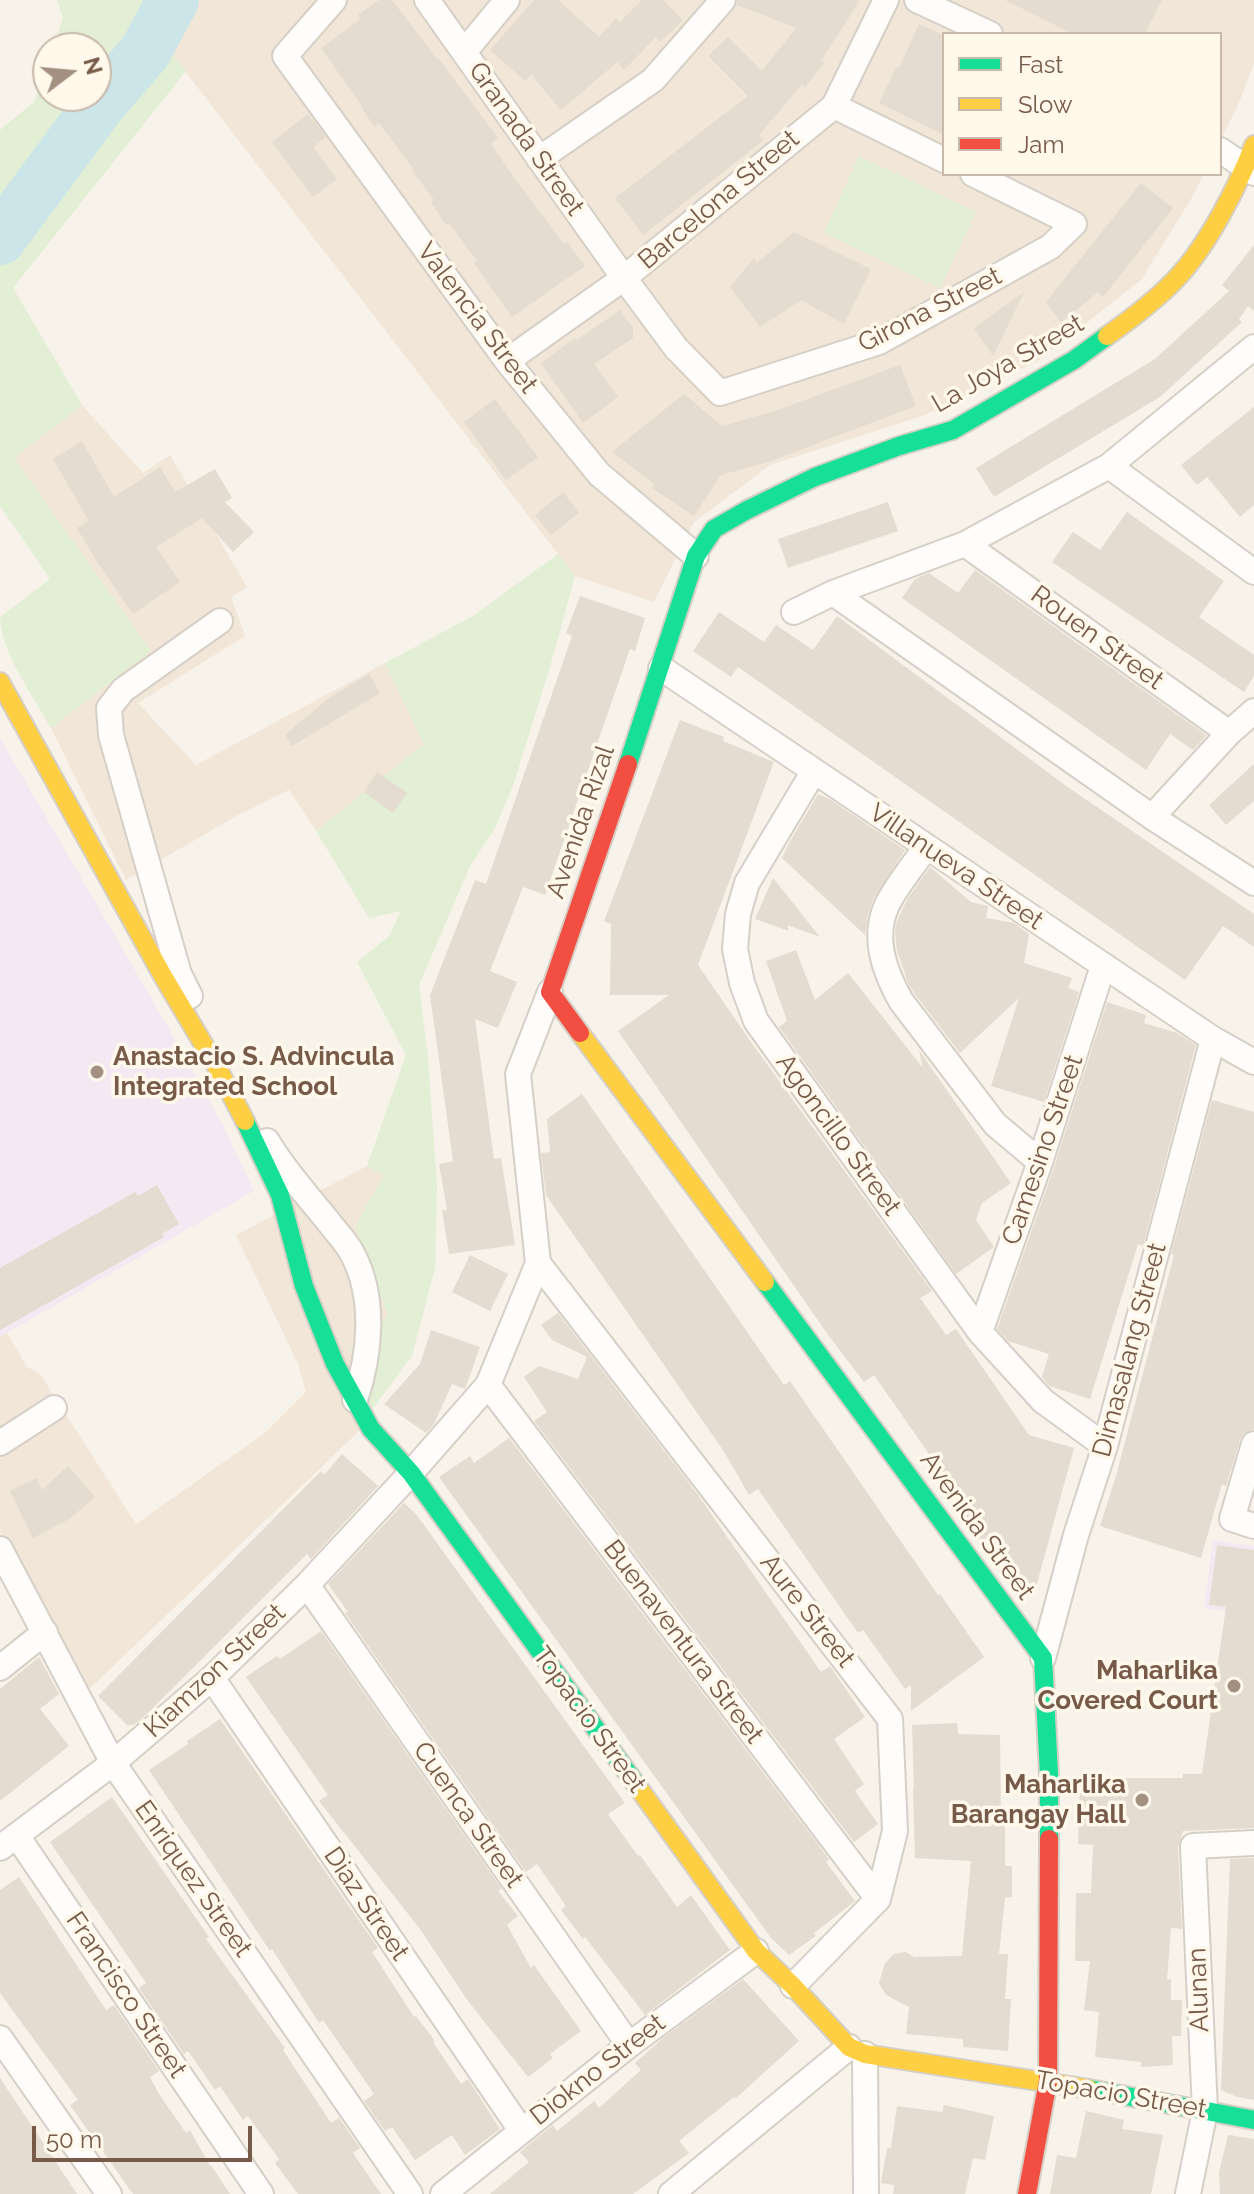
<!DOCTYPE html>
<html>
<head>
<meta charset="utf-8">
<style>
	body { margin:0 }
	#map { position:relative; width:1254px; height:2194px; overflow:hidden; background:#f7f3ea; font-family:Raleway,sans-serif }
	canvas { display:block }
	.legend { position:absolute; left:942px; top:32px; width:280px; height:144px; box-sizing:border-box; background:#fff8eb; border:2px solid #c9b9aa; margin:0; padding:10px 14px; list-style:none; font-size:24px; color:#775a48 }
	.legend li { display:flex; align-items:center; gap:16px; height:40px }
	.legend b { width:40px; border:2px solid #c9b9aa }
	.north { position:absolute; left:32px; top:32px; width:80px; height:80px; box-sizing:border-box; background:#fff8eb; border:2px solid #c9b9aa; border-radius:50%; rotate:74deg; font-size:22px; font-weight:700; line-height:32px; text-align:center; color:#775a48 }
	.north::after { content:''; display:block; margin:auto; width:28px; height:36px; background:#a49081; clip-path:polygon(50% 0,100% 100%,50% 72%,0 100%) }
	.scale { position:absolute; left:32px; top:2126px; width:220px; height:36px; box-sizing:border-box; border:4px solid #775a48; border-top:0; padding-left:10px; font-size:24px; line-height:28px; white-space:nowrap; color:#775a48; -webkit-text-stroke:6px #fff8eb; paint-order:stroke }
</style>
</head>
<body>
<div id="map">
<canvas width="1254" height="2194"></canvas>
<ul class="legend">
<li><b style="height:10px;background:#16e098"></b>Fast</li>
<li><b style="height:10px;background:#ffcf43"></b>Slow</li>
<li><b style="height:10px;background:#f24e42"></b>Jam</li>
</ul>
<div class="north">N</div>
<div class="scale">50 m</div>
</div>
<script>
const ctx = document.querySelector('canvas').getContext('2d');
ctx.lineJoin = 'round';
function paint(path, color) { ctx.fillStyle = color; ctx.fill(path, 'evenodd'); }
function trace(path, color, width, dash) { ctx.strokeStyle = color; ctx.lineWidth = width; ctx.lineCap = dash ? 'butt' : 'round'; ctx.setLineDash(dash || []); ctx.stroke(path); }
function label(font, color, halo, rows, align = 'center') {
  ctx.font = font + ' Raleway,sans-serif'; ctx.lineWidth = 7; ctx.setLineDash([]); ctx.textBaseline = 'middle'; ctx.strokeStyle = halo; ctx.fillStyle = color; for (const [text, x, y, turn = 0] of rows) {
    ctx.save(); ctx.translate(x, y); ctx.rotate((+turn || 0) * Math.PI / 180); ctx.textAlign = isNaN(turn) ? turn : align; if (halo) ctx.strokeText(text, 0, 0); ctx.fillText(text, 0, 0); ctx.restore();
  }
}
paint(new Path2D(`
	M184,0H1254V64L1238,105L1220,141V34H944V174H1204L1191,199L1141,280L1038,361L922,416L770,465L694,522L654,602L575,576L154,31Z
	M82,405L143,473L170,455L247,587L231,597L245,636L138,703L196,765L385,663L424,744L316,831L289,790L238,815L126,880L51,728L150,651L14,458Z
	M367,1166L384,1175L355,1227L388,1316L371,1410L358,1432L86,1692L0,1531V1334L6,1331L27,1367L40,1374L136,1524L265,1433L306,1392L298,1364L236,1235Z`), '#f1e6d7');
paint(new Path2D(`
	M0,738L164,1020L223,1125L254,1191L0,1337Z
	M1213,1540L1254,1546V1615L1204,1608Z`), '#f4e9f2');
paint(new Path2D(`
	M57,0H184L154,31L186,71L13,288L82,405L14,458L151,651L51,728C34,698 0,650 0,617L50,579L0,506V130L35,101L48,62V96H96V48H53L63,18Z
	M859,156L976,212L940,288L824,233Z
	M558,554L575,576L550,667L513,786L495,828L470,866L419,985L428,1057L437,1188L435,1268L412,1356L372,1410L350,1349L388,1316L355,1227L384,1175L367,1166L406,1055L357,962L389,936L401,911L369,918L316,831L424,744L385,663L473,616Z`), '#e2efd4');
trace(new Path2D(`
	M0,239L100,104L145,52L173,0`), '#cbe5e8', 52);
paint(new Path2D(`
	M379,0H392L437,59L438,58L498,138L491,144L515,179L564,244L567,242L585,266L512,317L474,263L477,261L449,223L446,225L431,202L434,200L412,170L413,168L379,123L374,126L361,107L362,106L321,48L361,19L358,15Z
	M534,0H558L599,37L616,18L620,22L642,0H663L683,20L660,42L656,37L624,70L617,62L561,110L531,74L525,81L490,50Z
	M738,0H860L821,61L824,63L805,87L802,84L759,135L764,140L643,235L615,198L748,96L708,56L728,37L762,71L796,28L737,5Z
	M1005,0H1162L1145,34H1073Z
	M919,24L944,35V135L879,103L896,67L899,68Z
	M308,114L326,137L313,147L337,179L313,197L272,142Z
	M1141,183L1173,208L1103,297L1098,292L1061,322L1046,302Z
	M794,232L871,269L844,324L801,300L760,327L730,287L754,258L757,263Z
	M1254,245V311L1248,306L1239,319L1242,322L1160,397L994,497L976,468L1155,359L1229,291L1222,285Z
	M1024,292L993,356L974,328Z
	M620,310L633,328V338L594,364L618,397L583,423L541,363L575,338L577,340Z
	M900,365L916,406L768,462L721,475L694,516L652,488L654,484L612,452L684,394L722,426L775,411Z
	M495,399L538,457L506,480L464,422Z
	M1254,407V505L1240,517L1207,477L1197,485L1181,465Z
	M82,441L114,497L160,467L175,492L215,469L232,498L225,502L254,532L233,552L202,518L156,547L180,582L133,614L96,560L77,528L89,521L53,459Z
	M563,492L579,513L551,535L535,515Z
	M888,502L898,531L788,568L778,539Z
	M1127,512L1224,581L1199,617L1254,655V676L1244,692L1052,562L1073,532L1100,550Z
	M975,570L1206,735L1204,738L1193,750L1170,734L1146,770L902,598L915,579L929,573L958,593Z
	M580,596L645,618L635,651L630,649L545,895L523,887L490,971L517,982L498,1028L475,1019L494,1159L501,1158L515,1245L449,1254L442,1210H447L439,1164L453,1161L430,995L475,880L486,884L572,636L566,633Z
	M719,612L764,642L776,625L813,650L837,616L1069,788L1254,914V947L1223,926L1185,980L738,667L731,677L693,651Z
	M369,674L380,693L292,746L285,735L329,698Z
	M680,720L724,737L723,741L774,762L698,965L753,1045L932,1291L920,1298L946,1335L956,1329L1029,1435L1074,1448L1036,1587L1010,1580L953,1502L959,1497L874,1375L864,1382L826,1332L618,1031L669,995H610L611,924L604,921Z
	M1254,764V801L1226,825L1209,805Z
	M377,772L407,793L393,813L364,792Z
	M818,794L831,800L905,850L874,898L868,914L865,935L782,858L789,843Z
	M930,867L971,902L988,906L986,918L1014,923L1029,934L1024,963L1072,978L1068,988L1079,992L1044,1102L991,1086L1019,998L960,1053L914,993L908,983L897,951L895,931L897,921L908,898Z
	M773,878L820,937L787,925L789,931L755,919Z
	M796,950L815,1000L848,973L923,1068L919,1050L1011,1183L982,1203L976,1220L994,1247L956,1274L779,1027L787,1021L766,961Z
	M1107,1002L1146,1015L1144,1023L1177,1033L1196,1045L1143,1246L1138,1244L1090,1399L1049,1386L1042,1377L1049,1354L1008,1341L997,1329L1054,1167Z
	M582,1094L784,1385L790,1381L938,1595L940,1594L984,1657L911,1711V1685L905,1689L863,1630L858,1633L758,1489L749,1495L725,1453L546,1195L541,1153L550,1152L547,1119Z
	M1212,1100L1254,1112V1429L1244,1433L1240,1440L1226,1486L1222,1484L1201,1558L1100,1526L1116,1476L1174,1255L1171,1254Z
	M157,1185L179,1224L162,1234L164,1237L0,1330V1268L135,1192L138,1196Z
	M470,1255L508,1274L490,1311L452,1292Z
	M558,1313L696,1492L821,1672L830,1666L865,1717L834,1739L864,1784L855,1791L878,1824L854,1842L534,1421L547,1412L524,1377L539,1366L578,1379L587,1357L552,1340L541,1325Z
	M431,1330L480,1347L466,1387L465,1389L452,1384L434,1424L426,1433L384,1404L420,1364Z
	M509,1438L829,1859L826,1862L855,1901L814,1933L816,1936L789,1955L771,1938L439,1477L470,1456L474,1463Z
	M342,1454L378,1486L311,1559L307,1554L149,1712L134,1725H127L98,1696L321,1471L324,1475Z
	M68,1466L95,1497L69,1519L33,1538L10,1491L36,1478L42,1490Z
	M404,1503L416,1514L625,1803L608,1814L638,1856L640,1855L677,1907L691,1895L730,1950L645,2015L585,1937L583,1939L561,1910L566,1906L537,1864L526,1872L345,1613L348,1612L328,1584Z
	M1217,1545L1254,1550V1828L1183,1831L1178,1847L1182,1929L1171,1928L1167,1980L1171,1979V2000H1182L1181,2036H1172L1173,2065L1141,2067V2062L1095,2057L1099,2012L1084,2010L1090,1961H1075L1076,1893H1091L1093,1845L1078,1844L1080,1784H1108V1778H1183V1774H1202L1226,1607L1209,1605Z
	M321,1631L502,1889L498,1891L518,1916L507,1925L531,1968L534,1965L581,2031L550,2054L553,2058L528,2077L468,2001L420,1929L319,1801L328,1795L246,1677L277,1656L280,1659Z
	M39,1657L59,1694L40,1709L69,1746L0,1801V1689Z
	M220,1719L378,1948L372,1952L414,2017L416,2016L435,2041L433,2042L461,2084L468,2079L500,2129L465,2155L452,2135L415,2160L392,2127L385,2131L364,2101L374,2094L323,2020L319,2023L272,1949L270,1951L149,1770L188,1744L187,1741Z
	M957,1723L958,1734L1000,1735L1001,1821H1005V1866H1012V1897L1005,1898L999,1954H1008L1005,1999H1011L1008,2051L963,2047V2039L906,2034L909,2007L886,1995L879,1983L885,1963L894,1954L906,1952L914,1957L962,1956L971,1861L915,1858L913,1788L914,1789L912,1725Z
	M112,1797L209,1937L206,1939L285,2048L283,2050L331,2123L339,2118L360,2148L353,2153L381,2194H298L275,2163L279,2159L248,2116L243,2120L220,2086L215,2090L188,2051L184,2054L139,1988L146,1983L50,1842Z
	M1254,1858V2100L1237,2097L1221,2090L1230,1859Z
	M19,1877L106,2010L114,2005L159,2071L150,2077L159,2094L186,2133L190,2130L210,2166L211,2165L230,2194H133L70,2105L78,2100L0,1993V1890Z
	M743,1979L799,2041L736,2098L734,2097L679,2141L689,2153L633,2194H490L529,2162L520,2152L553,2125L557,2131L594,2101L599,2108L641,2070L635,2063L663,2038Z
	M0,2078L77,2194H0Z
	M944,2105L994,2116L985,2160L973,2158L965,2194H893L894,2185L881,2183L887,2148H891L897,2106L942,2112Z
	M1086,2111L1124,2120L1122,2129L1163,2135L1151,2194H1050L1057,2155L1076,2158Z
	M1228,2135L1254,2139V2194H1220L1219,2172Z`), '#e4dbd1');
const street = new Path2D(`
	M334,0L285,56L507,361L599,474L696,556
	M427,0L624,278L676,348L720,393L879,342L1050,247L1074,224L973,174
	M917,0L990,34
	M464,52L507,0
	M834,106L944,160
	M1220,150L1254,173
	M539,159L653,80L723,0
	M507,361L624,278L834,106L886,0
	M1109,466L1254,572
	M965,544L1229,733
	M833,593L1152,817L1254,883
	M794,612L833,593L965,544L1109,466L1254,347
	M661,668L1213,1039L1254,1062
	M814,771L747,883L738,914L735,949L742,983L756,1021L980,1332L1043,1401L1105,1446
	M1152,817L1229,733L1254,711
	M926,847C914,865 896,886 887,905C872,937 884,971 901,1001L995,1124L1040,1162
	M190,996L179,974L111,735L109,708L123,690L220,621
	M267,1141C284,1171 310,1198 331,1225C338,1234 348,1244 353,1255C376,1299 370,1355 355,1400
	M538,1263L890,1719L895,1831L878,1899L793,1986
	M980,1332L1040,1162L1103,966
	M488,1385L878,1899
	M0,1443L54,1408
	M1254,1444L1232,1519L1254,1526
	M0,1549L113,1763L410,2194
	M307,1585L629,2045
	M1043,1658L1076,1535L1105,1446L1213,1039
	M0,1668L45,1632
	M212,1678L521,2130
	M17,1836L261,2194
	M0,1848L113,1763L212,1678L307,1585L411,1473L488,1385L538,1263L518,1074L550,992
	M0,2038L109,2194
	M865,2054L866,2194
	M443,2194L629,2045L756,1951
	M671,2194L849,2047
	M1188,2194L1205,2111L1193,1846L1254,1843`);
const fast = new Path2D(`
	M628,764L696,556L714,529L747,510L815,477L899,446L953,430L1074,360L1107,336
	M245,1121L280,1195L304,1286L335,1364L371,1429L411,1473L635,1783
	M765,1282L1043,1658L1049,1775V1839
	M1089,2089L1254,2120`);
const slow = new Path2D(`
	M1107,336C1131,319 1155,301 1175,280C1207,247 1237,188 1254,145
	M0,682L163,976L217,1067L245,1121
	M580,1033L765,1282
	M635,1783L756,1951L793,1986L849,2047L865,2054L1089,2089`);
const jam = new Path2D(`
	M580,1033L550,992L628,764
	M1027,2194L1048,2081L1049,1839`);
trace(street, '#d6cfc6', 28);
trace(fast, '#d6cfc6', 22);
trace(slow, '#d6cfc6', 22);
trace(jam, '#d6cfc6', 22);
trace(street, '#fefdfc', 24);
trace(fast, '#16e098', 18);
trace(slow, '#ffcf43', 18);
trace(jam, '#f24e42', 18);
for (const [x, y, r, color] of [
	[97,1072,8,"#a49081"],
	[1234,1686,8,"#a49081"],
	[1142,1800,8,"#a49081"]
]) { const dot = new Path2D(); dot.arc(x, y, r, 0, 2 * Math.PI); ctx.fillStyle = color; ctx.fill(dot); trace(dot, '#fff8eb', 3); }
label('26px', '#775a48', '#fff8eb', [
	["Granada Street",526,139,55],
	["Barcelona Street",719,200,-40],
	["Girona Street",930,310,-27],
	["Valencia Street",477,318,53],
	["La Joya Street",1008,364,-30],
	["Rouen Street",1097,638,36],
	["Avenida Rizal",581,822,-71],
	["Villanueva Street",956,867,34],
	["Agoncillo Street",838,1135,54],
	["Camesino Street",1043,1150,-71],
	["Dimasalang Street",1130,1350,-75],
	["Avenida Street",977,1526,54],
	["Aure Street",807,1611,52],
	["Buenaventura Street",683,1642,53],
	["Kiamzon Street",215,1671,-43],
	["Topacio Street",589,1720,54],
	["Cuenca Street",468,1815,55],
	["Enriquez Street",193,1879,55],
	["Diaz Street",366,1904,56],
	["Alunan",1199,1990,-92],
	["Francisco Street",126,1995,56],
	["Diokno Street",598,2070,-38],
	["Topacio Street",1121,2095,10]
]);
label('bold 26px', '#775a48', '#fff8eb', [
	["Anastacio S. Advincula",113,1057,"left"],
	["Integrated School",113,1087,"left"],
	["Maharlika",1218,1671],
	["Covered Court",1218,1701],
	["Maharlika",1126,1785],
	["Barangay Hall",1126,1815]
], 'right');
</script>
</body>
</html>
